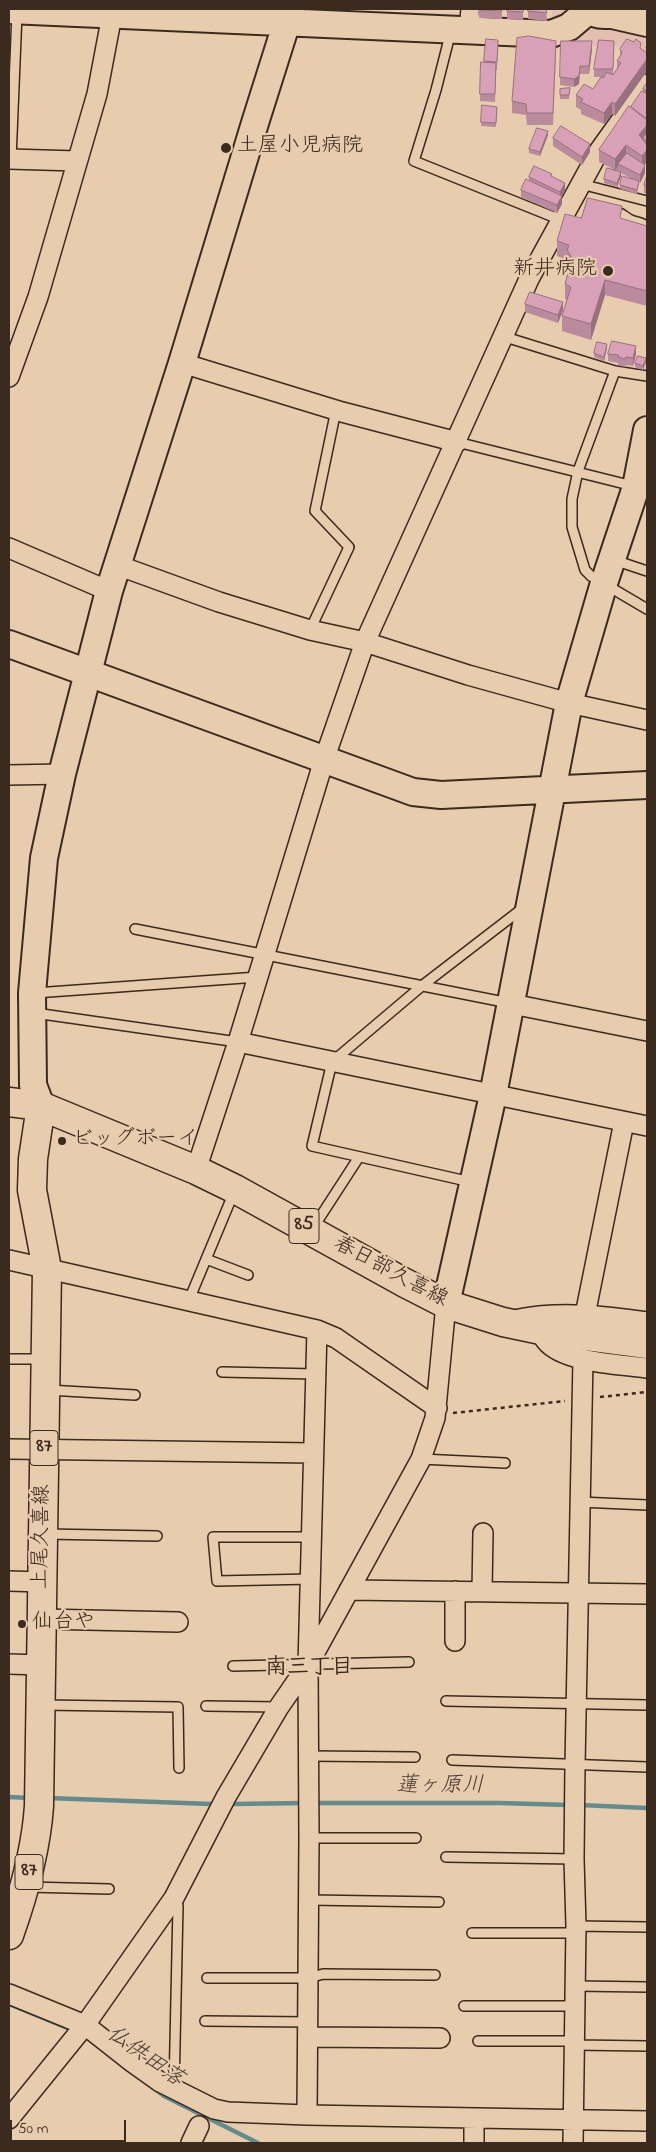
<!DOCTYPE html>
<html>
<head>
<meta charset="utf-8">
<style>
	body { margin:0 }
	#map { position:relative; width:656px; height:2152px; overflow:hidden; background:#e7ccae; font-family:"Indie Flower",sans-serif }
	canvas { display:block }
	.frame { position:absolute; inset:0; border:10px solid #3b2a1e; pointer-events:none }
	.scale { position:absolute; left:10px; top:2120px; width:116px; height:22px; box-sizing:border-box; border:2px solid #3b2a1e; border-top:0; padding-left:6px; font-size:15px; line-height:18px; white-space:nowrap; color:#3b2a1e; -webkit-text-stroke:4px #e7ccae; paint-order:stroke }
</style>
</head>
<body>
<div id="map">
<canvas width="656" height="2152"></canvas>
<div class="frame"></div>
<div class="scale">50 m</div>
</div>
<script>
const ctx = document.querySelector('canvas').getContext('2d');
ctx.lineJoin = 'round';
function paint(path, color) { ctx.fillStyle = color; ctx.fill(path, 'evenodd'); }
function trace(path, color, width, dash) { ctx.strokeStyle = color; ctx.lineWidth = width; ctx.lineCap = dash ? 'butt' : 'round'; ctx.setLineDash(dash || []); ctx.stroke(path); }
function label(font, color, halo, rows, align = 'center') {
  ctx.font = font + ' "Indie Flower","Klee One",sans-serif'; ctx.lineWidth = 4.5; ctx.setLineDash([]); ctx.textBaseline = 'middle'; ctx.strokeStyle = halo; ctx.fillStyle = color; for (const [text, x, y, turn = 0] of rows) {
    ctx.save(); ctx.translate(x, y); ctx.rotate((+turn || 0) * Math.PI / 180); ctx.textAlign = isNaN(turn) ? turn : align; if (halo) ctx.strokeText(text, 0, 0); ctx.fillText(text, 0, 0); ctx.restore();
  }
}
paint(new Path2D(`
	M552,9H647V56L637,47L562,45L552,25Z`), '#e2bfb1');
trace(new Path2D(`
	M9,1797L30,1798
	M48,1798L211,1804
	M312,1803H499L570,1805
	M233,1804L305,1803
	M580,1805L647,1808
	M9,2004L70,2029
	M156,2090L164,2096L258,2143`), '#638c8e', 4.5);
const lane = new Path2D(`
	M451,31L436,90L414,161L561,220
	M11,159L17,13
	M581,184L647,201
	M610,211C622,213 620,213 629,219C635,223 642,221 647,227
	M502,336L615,371L647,376
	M615,371L578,471L572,499V527L585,570L591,576L647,609
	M457,442L633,486
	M614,560L647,571
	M310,630L349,547L315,511L336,410
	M135,929L509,1003
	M35,993L258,977
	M35,1013L238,1042
	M471,1182L312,1146L332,1062L423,985L523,908
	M313,1228L359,1157
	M206,1259L248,1275
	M189,1300L234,1192
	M9,1359H42
	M222,1372L316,1374
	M48,1390L135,1395
	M421,1459L505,1463
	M580,1502L647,1505
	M45,1534L157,1536
	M311,1579L217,1581L213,1537H311
	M233,1666L409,1662
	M446,1701L647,1705
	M43,1705L178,1707L179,1768
	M206,1706L279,1707
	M310,1756L415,1757
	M452,1760L647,1767
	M309,1838H416
	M446,1857L574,1859
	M28,1887L109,1889
	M309,1900L439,1902
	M576,1926L647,1927
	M472,1933H576
	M207,1978H309L323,1974L435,1975
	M576,1986L647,1987
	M464,2006H575
	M205,2021L308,2022
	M478,2041H575
	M575,2045L647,2046
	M174,2089L178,1906`);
const street = new Path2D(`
	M469,30L471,9
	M9,159L77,161
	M182,363L342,412L457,442
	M9,377L38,297L97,94L112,15
	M9,548L109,591
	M117,565L219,602L310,630L365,642L468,675L569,703L647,720
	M9,775L62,774
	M512,1004L647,1031
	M238,1042L647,1126
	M196,1170L238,1042L324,760L365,642L529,279L599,151L647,84
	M9,1260L317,1330L336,1338L437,1408
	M585,1315L624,1122
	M519,1319C561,1311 605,1316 647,1322
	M317,1330L308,1665L309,1838L307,2115L647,2121
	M541,1330C542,1333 543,1338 546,1341C564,1363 620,1364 647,1368
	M9,1449L313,1453
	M9,1581L42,1582
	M349,1590L647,1594
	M482,1591L483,1533
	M41,1619L178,1622
	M455,1641V1591
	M9,1664L41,1665
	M9,1994L85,2025L132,2062L160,2082L214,2109L228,2112L307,2115
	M308,2037L440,2038
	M9,2119L85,2025L174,1898L226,1797L279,1707L308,1665L421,1459L435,1418L446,1304
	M191,2143L199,2126
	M474,2143V2118
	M573,2143L576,1926L574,1859L575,1765L583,1359`);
const secondary = new Path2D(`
	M588,9C599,19 616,15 627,9
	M9,10L551,34L569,27L589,10
	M612,15L647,23
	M9,644L413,792L441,795L647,785
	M41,1106L33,1085L32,993L44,858L62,774L109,591L182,363L255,123L291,9
	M446,1304L493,1095L569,703L604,583L636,487L647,430`);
const primary = new Path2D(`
	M9,1102L41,1106L196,1170L235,1189L405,1283L446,1304L503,1322L541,1330L647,1344
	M9,1935C24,1893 36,1850 39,1806L47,1269L32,1190L33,1159L41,1106`);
trace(lane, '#3b2a1e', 12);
trace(street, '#3b2a1e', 22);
trace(secondary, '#3b2a1e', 30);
trace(primary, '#3b2a1e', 31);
trace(new Path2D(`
	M647,48V47
	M600,1397L647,1392
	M453,1413L565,1401`), '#3b2a1e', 2.5, [4, 4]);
trace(lane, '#e7ccae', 9);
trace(street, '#e7ccae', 19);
trace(secondary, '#e7ccae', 26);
trace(primary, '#e7ccae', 28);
paint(new Path2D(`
	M478,9H502V19L480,18L478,14Z
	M507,9H523V20L507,19Z
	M528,9H546L547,21L528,19Z
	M486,39L498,48L497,70H496L495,102L480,101L481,62L484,63Z
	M614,41L613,74L617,69V61L620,57V49H641L647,53V71L615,116L612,114L604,124L581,114V110L576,107V95L593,89L601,77H594V69Z
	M592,49L589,74H580L579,84L574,87L560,85V77Z
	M556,53L553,125H527L526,115L512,113V101Z
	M647,83V167V162L644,164L645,173L640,183L639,182L637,194L620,189V185L634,180L621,173V176L617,187L604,183V179L613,169L599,162V150L631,107L643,92V89Z
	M570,88L569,99H560V89Z
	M482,105L497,107L496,127L481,126Z
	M548,135L540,156L529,153V149Z
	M553,138L590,152L582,165L553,146Z
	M647,176V194L644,193V185Z
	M529,177H552L565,191L562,196V204L557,213L521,197V190L529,180Z
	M581,218L622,219L647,226V306L605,295L591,340L562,331V316L567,300L565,299V284L569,268L567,265V260L557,256V241Z
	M525,304L563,310L558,323L525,312Z
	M607,348L604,361L594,357V353Z
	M608,354H636L633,366L626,365L625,367L618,365V363L608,361Z
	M646,362L643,370L635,367V363Z`), '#ba8a9d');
paint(new Path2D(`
	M592,41V49L589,74V66Z
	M647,59V71L615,116V104Z
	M580,66L579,84L574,87V79Z
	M612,102V114L604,124V113Z
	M647,125V136L643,138V142L639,135Z
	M548,131V135L540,156V152Z
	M590,144V152L582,165V157Z
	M626,145V156L618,164V166L615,171V159Z
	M647,150V162L642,167V156Z
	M645,165V173L640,183V175Z
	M621,172V176L617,187V183Z
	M565,183V191L562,196V204L557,213V205L560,200V192Z
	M605,280V295L591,340V324Z
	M563,302V310L558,323V315Z
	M607,344V348L604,361V357Z
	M636,346V354L633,366V358Z
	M646,358V362L643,370V366Z`), '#977180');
const building = new Path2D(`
	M479,9H502V11L480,10Z
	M507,9H523V12L507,11Z
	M528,9H546L547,13L528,11Z
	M529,36L556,41L553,113H527L526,104L512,101L517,38Z
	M486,39L498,40L497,62L484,61Z
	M627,39L634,42L636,39L641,43L640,48L647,53V59L615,104L612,102L604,113L581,102L583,99L576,95L584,84L593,89L601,77L603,78L607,72L613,75L621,63L617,61L622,53L620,49Z
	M599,40L614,41L613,69H594Z
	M561,41H592L589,66H580L579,76L574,79L560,77Z
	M481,62L496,63L495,94H480Z
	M647,83V91L643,89Z
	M570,88L569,95H560V89Z
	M642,91L647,94V119L631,107Z
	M482,105L497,107L496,123L481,122Z
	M629,106L647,120V125L639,135L647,145V150L642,156L626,145L615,159L599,150Z
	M561,126L590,144L582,157L553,138Z
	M537,128L548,131L540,152L529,149Z
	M647,133V142L643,138Z
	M627,153L645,165L640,175L618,164Z
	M534,166L552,174L551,176L565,183L560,192L529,177Z
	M607,168L621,172L617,183L604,179Z
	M622,176L639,181L637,190L620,185Z
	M647,176V186L644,185Z
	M526,179L562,196L557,205L521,190Z
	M588,198L622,206L620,218L647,226V291L605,280L591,324L562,316L571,287L565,284L572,258L567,250L569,245L557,241L565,214L581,218Z
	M530,292L563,302L558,315L525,304Z
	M612,341L636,346L633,358L626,357L625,359L618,357L619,355L608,354Z
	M597,342L607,344L604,357L594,353Z
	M638,356L646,358L643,366L635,363Z`);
paint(building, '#d8a1b7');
trace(building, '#977180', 1);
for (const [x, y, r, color] of [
	[226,148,6,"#3b2a1e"],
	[608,271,6,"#3b2a1e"],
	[62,1141,5,"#3b2a1e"],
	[22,1624,5,"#3b2a1e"]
]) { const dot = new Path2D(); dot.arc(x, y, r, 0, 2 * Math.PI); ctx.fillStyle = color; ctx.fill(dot); trace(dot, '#e7ccae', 2); }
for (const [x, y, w] of [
	[304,1226,30],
	[44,1448,28],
	[29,1872,28]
]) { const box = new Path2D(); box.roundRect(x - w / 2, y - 17.5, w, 35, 4); ctx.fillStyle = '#e7ccae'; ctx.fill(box); trace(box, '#3b2a1e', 1); }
label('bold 20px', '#3b2a1e', null, [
	["85",304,1226],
	["87",44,1448],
	["87",29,1872]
]);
label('21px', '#3b2a1e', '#e7ccae', [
	["土屋小児病院",237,148],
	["新井病院",597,271,"right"],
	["ビッグボーイ",72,1141],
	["仙台や",32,1624]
], 'left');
label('21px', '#3b2a1e', '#e7ccae', [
	["春日部久喜線",390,1273,28],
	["上尾久喜線",43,1537,-89]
]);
label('bold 22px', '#3b2a1e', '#e7ccae', [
	["南三丁目",309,1669]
]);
label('italic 22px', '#423a31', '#e7ccae', [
	["蓮ヶ原川",440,1787],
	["仏供田落",144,2058,35]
]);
</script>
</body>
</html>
